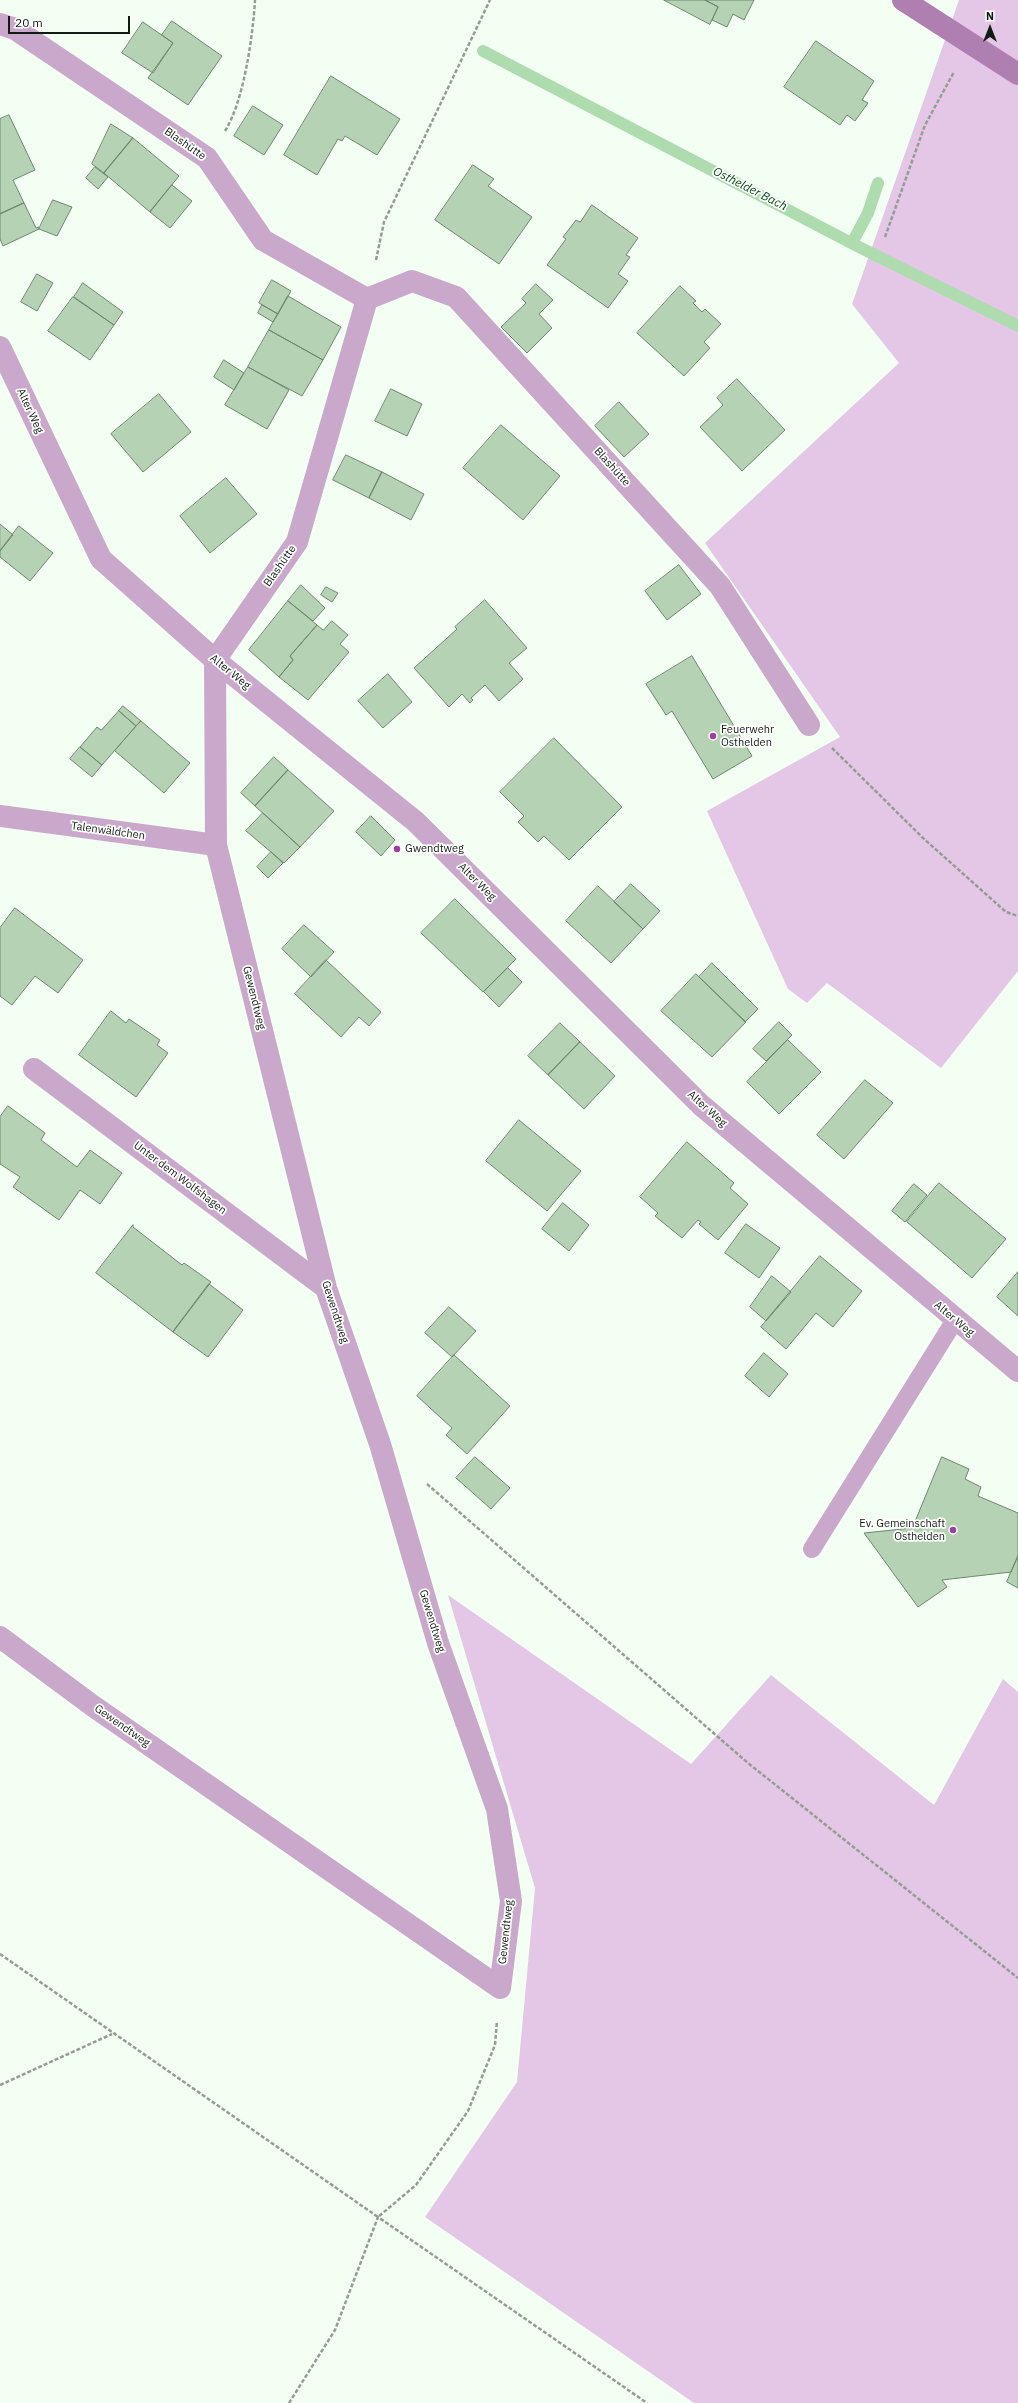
<!DOCTYPE html>
<html>
<head>
<meta charset="utf-8">
<style>
	body { margin:0 }
	#map { position:relative; width:1018px; height:2403px; overflow:hidden; background:#f3fff3; font-family:"IBM Plex Sans",sans-serif }
	canvas { display:block }
	.north { position:absolute; left:970px; top:8px; width:40px; height:40px; -webkit-text-stroke:3px #fff; paint-order:stroke; rotate:0deg; font-size:11px; font-weight:700; line-height:16px; text-align:center; color:#101b11 }
	.north::after { content:''; display:block; margin:auto; width:14px; height:18px; background:#101b11; clip-path:polygon(50% 0,100% 100%,50% 72%,0 100%) }
	.scale { position:absolute; left:8px; top:16px; width:122px; height:18px; box-sizing:border-box; border:2px solid #101b11; border-top:0; padding-left:5px; font-size:12px; line-height:14px; white-space:nowrap; color:#101b11; -webkit-text-stroke:3px #fff; paint-order:stroke }
</style>
</head>
<body>
<div id="map">
<canvas width="1018" height="2403"></canvas>
<div class="north">N</div>
<div class="scale">20 m</div>
</div>
<script>
const ctx = document.querySelector('canvas').getContext('2d');
ctx.lineJoin = 'round';
function paint(path, color) { ctx.fillStyle = color; ctx.fill(path, 'evenodd'); }
function trace(path, color, width, dash) { ctx.strokeStyle = color; ctx.lineWidth = width; ctx.lineCap = dash ? 'butt' : 'round'; ctx.setLineDash(dash || []); ctx.stroke(path); }
function label(font, color, halo, rows, align = 'center') {
  ctx.font = font + ' "IBM Plex Sans",sans-serif'; ctx.lineWidth = 3.5; ctx.setLineDash([]); ctx.textBaseline = 'middle'; ctx.strokeStyle = halo; ctx.fillStyle = color; for (const [text, x, y, turn = 0] of rows) {
    ctx.save(); ctx.translate(x, y); ctx.rotate((+turn || 0) * Math.PI / 180); ctx.textAlign = isNaN(turn) ? turn : align; if (halo) ctx.strokeText(text, 0, 0); ctx.fillText(text, 0, 0); ctx.restore();
  }
}
paint(new Path2D(`
	M959,0H1018V971L941,1068L827,983L807,1003L788,989L707,811L840,737L705,543L899,363L852,304Z
	M448,1595L691,1764L771,1675L934,1805L1003,1679L1018,1692V2403H694L425,2217L517,2082L535,1888Z`), '#e4c6e6');
trace(new Path2D(`
	M483,51L859,247L1018,326
	M852,243L868,213L878,183`), '#aedcaf', 12);
const building = new Path2D(`
	M664,0H705L718,7L710,24Z
	M705,0H754L744,20L733,14L727,27L712,20L718,7Z
	M172,21L222,56L188,105L148,78L173,43L162,35Z
	M143,22L173,43L153,73L122,53Z
	M816,41L874,81L862,100L868,103L855,121L847,115L840,125L784,87Z
	M331,76L400,119L377,155L345,136L342,141L338,139L317,175L284,155Z
	M253,106L283,125L264,155L234,136Z
	M9,115L35,170L13,180L24,203L0,214V119Z
	M111,124L133,138L104,173L92,164Z
	M133,138L179,176L150,212L104,173Z
	M473,165L494,179L488,186L532,217L499,264L435,220Z
	M95,167L108,177L98,189L86,178Z
	M172,185L192,201L170,228L150,212Z
	M53,200L72,207L57,236L39,229Z
	M24,203L36,228L39,227V229L3,246L0,239V214Z
	M592,205L638,238L626,255L630,257L618,274L628,281L608,308L547,265L566,239L563,237L576,220L580,222Z
	M37,274L53,283L37,311L21,302Z
	M272,280L291,291L278,314L259,303Z
	M83,283L123,312L114,325L74,297Z
	M536,284L553,300L539,314L552,328L527,353L501,327L526,303L522,299Z
	M680,286L696,301L693,303L702,312L705,309L721,324L704,342L710,348L684,376L637,333Z
	M288,296L341,327L323,360L269,330Z
	M73,297L114,325L90,360L48,331Z
	M262,305L278,314L273,322L258,313Z
	M269,330L323,360L302,396L248,367Z
	M224,360L244,373L234,390L214,377Z
	M248,367L289,390L267,429L225,405Z
	M737,379L785,430L742,471L700,427L723,405L717,398Z
	M391,389L422,404L407,436L375,421Z
	M159,394L191,432L143,472L111,434Z
	M619,402L649,434L624,457L595,426Z
	M501,425L560,476L523,520L463,468Z
	M346,455L382,472L369,498L333,480Z
	M382,472L424,494L411,520L369,498Z
	M226,478L257,514L210,553L180,516Z
	M0,524L13,535L0,551Z
	M19,526L53,553L30,581L0,557V551Z
	M679,565L701,594L667,620L645,591Z
	M301,585L325,608L313,621L288,601Z
	M326,587L338,593L332,602L321,595Z
	M485,600L527,648L509,663L523,679L499,701L485,685L471,698L473,700L470,703L462,694L449,707L414,668L457,629L455,627Z
	M288,601L317,625L290,656L293,660L279,677L249,650Z
	M332,621L348,635L340,644L349,652L308,700L279,677L293,660L290,656L317,625L323,630Z
	M692,656L752,756L713,779L672,711L666,715L646,684Z
	M388,674L412,702L383,728L358,701Z
	M123,706L141,721L136,726L119,711Z
	M119,711L136,726L102,765L80,747L97,727L101,730Z
	M141,721L190,763L164,793L115,751Z
	M554,738L622,807L569,860L544,836L538,842L518,822L524,816L500,792Z
	M80,747L102,765L92,777L70,759Z
	M274,757L288,770L255,806L241,793Z
	M288,770L334,811L300,847L255,806Z
	M263,813L300,847L284,863L246,831Z
	M371,816L395,840L381,856L356,832Z
	M271,852L283,863L268,878L257,867Z
	M631,884L660,911L643,929L614,902Z
	M598,886L643,929L611,963L566,921Z
	M455,899L516,959L483,992L421,933Z
	M15,908L83,960L58,993L35,976L12,1005L0,996V928Z
	M304,925L334,952L311,977L282,949Z
	M326,960L381,1012L369,1026L359,1017L341,1037L295,994Z
	M712,963L758,1009L745,1022L699,977Z
	M508,968L522,982L499,1007L484,992Z
	M696,974L746,1022L712,1057L661,1011Z
	M111,1011L126,1023L129,1019L160,1040L157,1045L168,1053L136,1097L79,1055Z
	M779,1022L792,1035L766,1061L753,1049Z
	M560,1023L580,1042L548,1075L528,1056Z
	M788,1040L821,1072L779,1114L747,1082Z
	M580,1042L615,1076L584,1109L548,1075Z
	M865,1080L893,1103L844,1159L817,1135Z
	M8,1106L45,1133L41,1140L77,1167L90,1150L122,1173L100,1204L80,1190L59,1220L13,1187L20,1177L0,1164V1117Z
	M519,1120L581,1171L547,1211L486,1161Z
	M687,1142L734,1183L730,1188L748,1204L718,1240L699,1224L701,1222L698,1220L682,1238L655,1216L658,1213L640,1197Z
	M939,1183L1006,1239L972,1278L907,1222Z
	M914,1184L927,1195L905,1222L892,1211Z
	M563,1203L589,1225L569,1251L542,1229Z
	M746,1224L780,1248L759,1278L725,1253Z
	M133,1225V1227L182,1265L184,1263L211,1282L173,1332L96,1273Z
	M820,1256L862,1291L833,1327L816,1313L786,1349L761,1327Z
	M1018,1272V1316L997,1297Z
	M772,1276L791,1292L766,1321L750,1307Z
	M209,1284L243,1310L208,1357L173,1332Z
	M449,1307L476,1331L452,1357L425,1333Z
	M764,1353L788,1374L769,1397L745,1376Z
	M454,1355L510,1406L467,1454L446,1435L452,1428L417,1396Z
	M475,1457L510,1488L491,1509L456,1478Z
	M942,1457L969,1469L965,1479L981,1487L978,1496L1018,1513V1556L1011,1572L942,1580L947,1587L918,1607L864,1533L912,1528Z
	M1018,1556V1588L1007,1582Z`);
paint(building, '#b5d2b5');
trace(building, '#6d886e', 1);
trace(new Path2D(`
	M225,131C244,101 253,35 255,0
	M885,237L925,125L954,72
	M376,260L384,222L490,0
	M832,748L923,838L1006,912L1018,916
	M427,1484L748,1763L1018,1978
	M0,1954L378,2217L416,2185L468,2111L495,2045L497,2021
	M0,2085L112,2034
	M289,2403L335,2330L378,2217L647,2403`), '#939e93', 2.5, [4, 2]);
trace(new Path2D(`
	M812,1549L955,1320`), '#caa8cb', 18);
trace(new Path2D(`
	M0,24L15,29L207,158L263,240L367,299L412,281L456,297L720,586L809,725
	M0,347L101,559L215,660L416,822L701,1105L1018,1371
	M0,816L216,845
	M34,1069L326,1288
	M0,1637L93,1706L500,1988L511,1901L497,1809L438,1643L380,1444L326,1288L216,845L215,660L297,542L367,299`), '#caa8cb', 22);
trace(new Path2D(`
	M903,0L1018,74`), '#b07fb2', 22);
for (const [x, y, r, color] of [
	[713,736,4,"#9e3da5"],
	[397,849,4,"#9e3da5"],
	[953,1530,4,"#9e3da5"]
]) { const dot = new Path2D(); dot.arc(x, y, r, 0, 2 * Math.PI); ctx.fillStyle = color; ctx.fill(dot); trace(dot, '#fff', 1.5); }
label('11px', '#101b11', '#fff', [
	["Blashütte",185,144,35],
	["Alter Weg",30,411,65],
	["Blashütte",612,467,48],
	["Blashütte",280,566,-55],
	["Alter Weg",230,672,39],
	["Talenwäldchen",108,831,8],
	["Alter Weg",477,882,45],
	["Gewendtweg",254,998,76],
	["Alter Weg",707,1109,42],
	["Unter dem Wolfshagen",180,1178,37],
	["Gewendtweg",335,1312,72],
	["Alter Weg",954,1319,40],
	["Gewendtweg",432,1621,73],
	["Gewendtweg",122,1726,35],
	["Gewendtweg",506,1932,-84]
]);
label('11px', '#101b11', '#fff', [
	["Feuerwehr",721,730],
	["Osthelden",721,743],
	["Gwendtweg",405,849],
	["Ev. Gemeinschaft",945,1524,"right"],
	["Osthelden",945,1537,"right"]
], 'left');
label('italic 12px', '#034911', '#fff', [
	["Osthelder Bach",750,189,27]
]);
</script>
</body>
</html>
